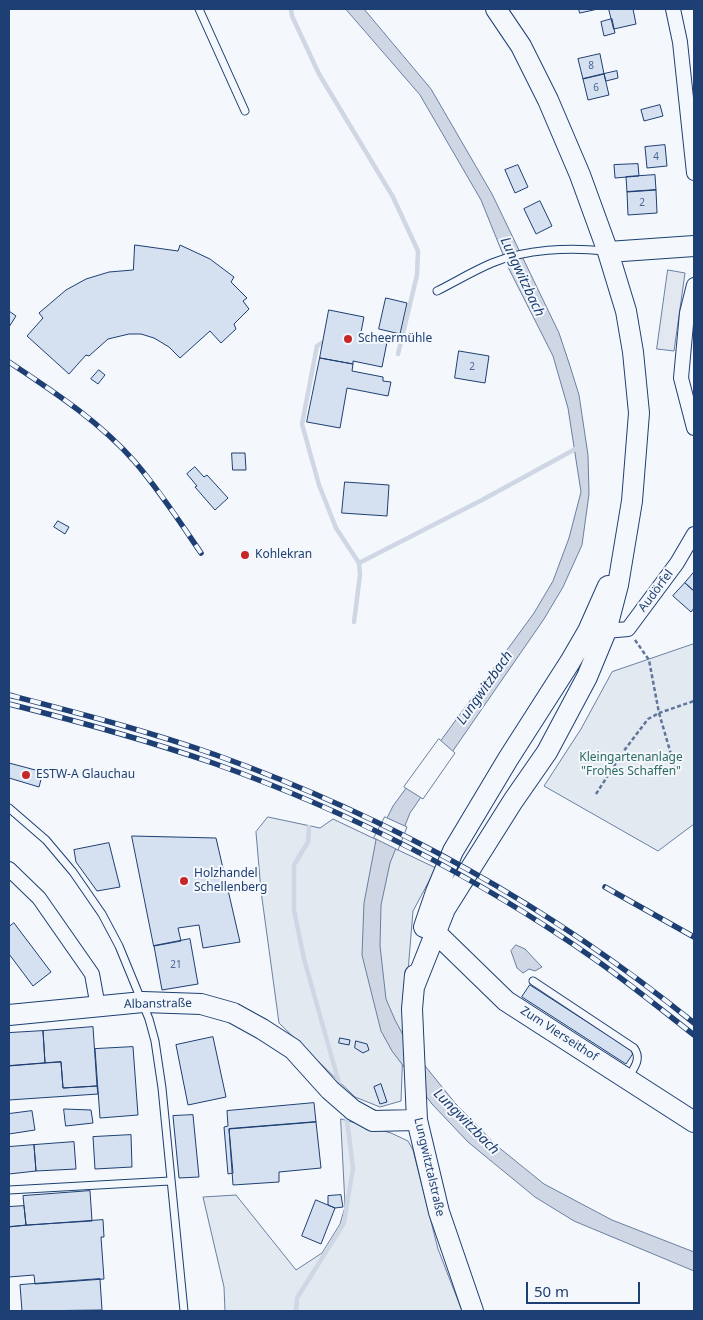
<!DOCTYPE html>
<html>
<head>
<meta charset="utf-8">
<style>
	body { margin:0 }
	#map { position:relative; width:703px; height:1320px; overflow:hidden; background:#f4f7fb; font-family:"Noto Sans",sans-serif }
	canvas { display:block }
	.frame { position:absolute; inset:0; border:10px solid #1d3f73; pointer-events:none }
	.scale { position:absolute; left:526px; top:1282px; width:114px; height:22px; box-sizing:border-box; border:2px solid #1d3f73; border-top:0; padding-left:6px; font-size:15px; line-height:18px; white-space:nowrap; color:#1d3f73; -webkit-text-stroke:4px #f4f7fb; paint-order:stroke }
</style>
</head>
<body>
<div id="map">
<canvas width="703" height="1320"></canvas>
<div class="frame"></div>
<div class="scale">50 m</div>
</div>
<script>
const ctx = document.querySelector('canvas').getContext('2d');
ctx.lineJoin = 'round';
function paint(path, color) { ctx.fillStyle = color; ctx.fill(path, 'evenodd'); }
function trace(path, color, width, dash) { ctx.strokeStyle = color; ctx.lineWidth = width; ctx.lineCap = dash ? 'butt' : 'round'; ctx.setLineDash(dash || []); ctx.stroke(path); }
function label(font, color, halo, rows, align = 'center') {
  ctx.font = font + ' "Noto Sans",sans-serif'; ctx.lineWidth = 4; ctx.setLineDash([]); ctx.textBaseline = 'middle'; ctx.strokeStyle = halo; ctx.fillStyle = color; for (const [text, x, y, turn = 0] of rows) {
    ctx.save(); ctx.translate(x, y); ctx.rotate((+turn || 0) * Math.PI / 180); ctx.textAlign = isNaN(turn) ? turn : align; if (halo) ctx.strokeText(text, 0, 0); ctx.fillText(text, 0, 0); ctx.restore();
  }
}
const green = new Path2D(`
	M694,644V824L658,851L544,786L581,729L612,672Z
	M268,817L320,828L333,819L436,868L413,911L404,1020L401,1101L380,1107L355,1097L279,1023L261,891L256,832Z
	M341,1119L391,1133L408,1141L413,1150L438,1249L462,1311H225L224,1287L203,1197L236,1195L296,1270L322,1253L340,1224L345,1207Z`);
paint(green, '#e3e9f0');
trace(green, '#687fa3', 1);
const parking = new Path2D(`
	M668,270L685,273L674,351L657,349Z`);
paint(parking, '#e3e8f0');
trace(parking, '#687fa3', 1);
const water = new Path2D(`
	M346,9H364L431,89L492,194L559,333L570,366L579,395L588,455L589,494L582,545L563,587L544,619L410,813L390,863L381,905L380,946L386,999L395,1020L409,1046L455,1103L497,1146L544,1184L612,1220L694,1252V1271L574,1221L535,1197L468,1142L432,1104L392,1051L381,1031L362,955L364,903L376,840L393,806L534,613L553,581L569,538L581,492L568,408L553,356L508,267L481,200L420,95Z
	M516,945L525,949L542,967L535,971L529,969L523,973L517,968L511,951Z`);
paint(water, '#cfd7e4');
trace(water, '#687fa3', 1);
const pier = new Path2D(`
	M439,739L455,753L423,799L404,787Z
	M385,817L407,827L398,850L374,838Z`);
paint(pier, '#f4f7fb');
trace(pier, '#687fa3', 1);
trace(new Path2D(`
	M291,9L292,16L319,74L393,197L418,251L417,275L398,354
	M323,342L317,346L302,424L319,485L336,528L359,563L360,575L354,622
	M359,563L482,500L579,447
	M309,827L308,842L294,865V910L304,959L341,1090
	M296,1311L297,1298L344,1223L353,1168L346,1113`), '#cfd7e4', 4.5);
const building = new Path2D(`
	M579,9H598L580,13Z
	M609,9H633L636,24L614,29Z
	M612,19L615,33L604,36L601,22Z
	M600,54L604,74L583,79L578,59Z
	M617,71L618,78L606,81L604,74Z
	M604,74L609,95L588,100L583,79Z
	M660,105L663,116L644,121L641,110Z
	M665,145L667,166L647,168L645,147Z
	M638,164L639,176L615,178L614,165Z
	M518,165L528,187L515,193L505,170Z
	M655,175L656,190L627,192L626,177Z
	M656,190L657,213L628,215L627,192Z
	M540,201L552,226L536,234L524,209Z
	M135,245L178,251L180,245L210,259L234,277L231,282L247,298L243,301L249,309L234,324L236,329L221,343L210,331L180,358L169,347L154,338L141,334H129L108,339L89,356L86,355L69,374L27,336L43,318L39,313L66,290L86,279L109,272L133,270Z
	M386,298L407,303L400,334L379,329Z
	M329,310L364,317L360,337L387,342L382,367L353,361V364L320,358Z
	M9,311L16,316L9,327Z
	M459,351L489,356L485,383L455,378Z
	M320,358L353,364L352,371L383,377V381L391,382L388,396L347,388L340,428L307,422Z
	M99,370L105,375L98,384L91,379Z
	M232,453H245L246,470H233Z
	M195,467L204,477L207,475L228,498L215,510L195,487L197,486L187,474Z
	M345,482L389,485L387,516L342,513Z
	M58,521L69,527L65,534L54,527Z
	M694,572V591L685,583Z
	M685,583L694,591V608L691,612L673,596Z
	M9,763L43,772L39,787L9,778Z
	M132,836L216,838L240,942L203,948L199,925L178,928L181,941L154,946Z
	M109,843L120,887L97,891L76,862L74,850Z
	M14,923L51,972L33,986L9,954V927Z
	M190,939L198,984L162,990L154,946Z
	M530,985L634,1052L626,1064L522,997Z
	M93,1027L97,1086L63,1088L61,1062L45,1063L43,1031Z
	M43,1031L45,1063L9,1066V1033Z
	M213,1037L226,1097L188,1105L176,1045Z
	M340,1038L350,1040L349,1045L339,1043Z
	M356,1041L367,1044L369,1050L363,1053L355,1048Z
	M133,1047L138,1115L100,1118L95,1049Z
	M61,1062L63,1088L97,1086L98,1094L9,1100V1066Z
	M381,1084L387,1102L380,1104L374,1087Z
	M314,1103L316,1122L229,1129L233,1173L228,1174L224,1127L228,1126L227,1111Z
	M64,1109L91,1110L93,1123L66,1126Z
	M32,1111L35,1130L9,1134V1114Z
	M193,1115L199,1177L179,1178L173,1116Z
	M316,1122L321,1168L279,1172V1182L233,1185L229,1129Z
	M131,1135L132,1167L95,1169L93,1137Z
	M74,1142L76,1169L36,1171L34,1145Z
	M34,1145L36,1171L9,1174V1147Z
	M90,1191L92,1221L26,1225L23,1196Z
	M341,1195L343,1207L335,1208L328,1205V1196Z
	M316,1200L335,1208L321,1244L302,1236Z
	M24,1206L26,1225L9,1227V1207Z
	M103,1220L104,1237H101L104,1279L35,1284L34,1275L9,1277V1227Z
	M100,1279L102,1310L22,1311L20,1285Z`);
paint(building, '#d5e0f0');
trace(building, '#1d3f73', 1);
const lane = new Path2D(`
	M199,9L245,111
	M437,291C455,282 473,271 492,263C526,249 569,247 605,251
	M9,808L46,840L73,872L102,914L119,946L149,1019L155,1041L162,1088L184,1311
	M533,981L634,1048C642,1059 634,1068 628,1078
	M9,1190L170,1181`);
const street = new Path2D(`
	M673,9L680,42L694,173
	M694,285L687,313L681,378L694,428
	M606,631L628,629L677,563L694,534
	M9,869L39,898L92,974L98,1007`);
const secondary = new Path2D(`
	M608,252L694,246
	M424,927L436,892L453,851L508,759L570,662L588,631L608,586
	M426,927L435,932L506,1001L694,1122
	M415,975L412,1009L417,1120L439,1212L473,1311
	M414,987L445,909L513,801L547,752L587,677L606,631L618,585L632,501L639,413L633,352L626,311L608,252L580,175L548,100L521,46L496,9
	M9,1015L143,1002L201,1004L233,1013L262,1029L293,1049L330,1090L353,1110L373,1121L417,1120`);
trace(lane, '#1d3f73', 9);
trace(street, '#1d3f73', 16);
trace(secondary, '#1d3f73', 22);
trace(new Path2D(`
	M635,640L649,660L659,713L694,701
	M596,794L623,752L648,719L659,713L675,768`), '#5e769c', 2.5, [4, 2.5]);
trace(lane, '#f4f7fb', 7);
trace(street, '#f4f7fb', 14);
trace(secondary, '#f4f7fb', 20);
const rail = new Path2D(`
	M9,362C54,392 99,421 135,462C159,490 180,522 201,553
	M9,695C78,713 148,731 216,755C389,817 551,907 694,1023
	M9,704C77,721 146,740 213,763C348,811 479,878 596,960C630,984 662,1010 694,1035
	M605,887L694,937`);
trace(rail, '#1d3f73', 5.5);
trace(rail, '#f4f7fb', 4, [11]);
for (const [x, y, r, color] of [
	[348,339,5,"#c62828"],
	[245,555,5,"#c62828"],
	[26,775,5,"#c62828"],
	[184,881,5,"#c62828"]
]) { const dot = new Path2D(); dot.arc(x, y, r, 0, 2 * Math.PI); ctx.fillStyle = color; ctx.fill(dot); trace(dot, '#f4f7fb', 2); }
label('10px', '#4b6792', null, [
	["8",591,66],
	["6",596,88],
	["4",656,157],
	["2",642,203],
	["2",472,367],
	["21",176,965]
]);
label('12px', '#1d3f73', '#f4f7fb', [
	["Scheermühle",358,339],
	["Kohlekran",255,555],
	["ESTW-A Glauchau",36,775],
	["Holzhandel",194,874],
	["Schellenberg",194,888]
], 'left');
label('12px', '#1d3f73', '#f4f7fb', [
	["Audörfel",656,591,-53],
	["Albanstraße",158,1004,-1],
	["Zum Vierseithof",559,1034,33],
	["Lungwitztalstraße",429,1167,77]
]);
label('12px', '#2c6c60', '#f4f7fb', [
	["Kleingartenanlage",631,758],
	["\"Frohes Schaffen\"",631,772]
]);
label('italic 14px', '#1d3f73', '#f4f7fb', [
	["Lungwitzbach",522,277,65],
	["Lungwitzbach",485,688,-55],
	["Lungwitzbach",466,1122,45]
]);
</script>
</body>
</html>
